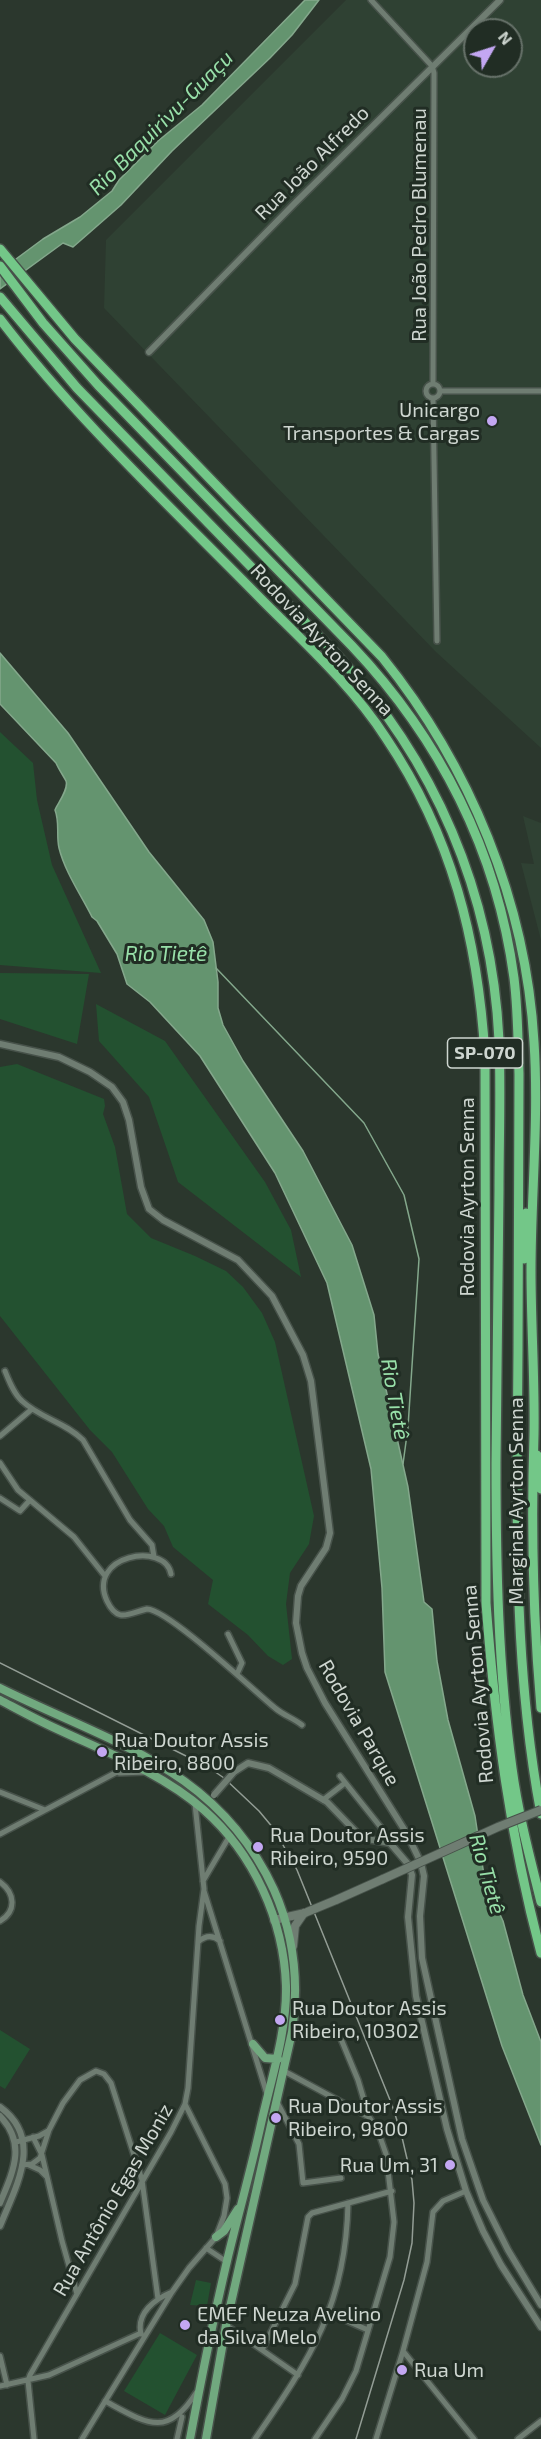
<!DOCTYPE html>
<html>
<head>
<meta charset="utf-8">
<style>
	body { margin:0 }
	#map { position:relative; width:541px; height:2439px; overflow:hidden; background:#2b372d; font-family:"Exo 2",sans-serif }
	canvas { display:block }
	.north { position:absolute; left:463px; top:18px; width:60px; height:60px; box-sizing:border-box; background:#212d24; border:2px solid #667169; border-radius:50%; rotate:51deg; font-size:16px; font-weight:700; line-height:24px; text-align:center; color:#ced6d0 }
	.north::after { content:''; display:block; margin:auto; width:21px; height:27px; background:#c3a7f2; clip-path:polygon(50% 0,100% 100%,50% 72%,0 100%) }
</style>
</head>
<body>
<div id="map">
<canvas width="541" height="2439"></canvas>
<div class="north">N</div>
</div>
<script>
const ctx = document.querySelector('canvas').getContext('2d');
ctx.lineJoin = 'round';
function paint(path, color) { ctx.fillStyle = color; ctx.fill(path, 'evenodd'); }
function trace(path, color, width, dash) { ctx.strokeStyle = color; ctx.lineWidth = width; ctx.lineCap = dash ? 'butt' : 'round'; ctx.setLineDash(dash || []); ctx.stroke(path); }
function label(font, color, halo, rows, align = 'center') {
  ctx.font = font + ' "Exo 2",sans-serif'; ctx.lineWidth = 6; ctx.setLineDash([]); ctx.textBaseline = 'middle'; ctx.strokeStyle = halo; ctx.fillStyle = color; for (const [text, x, y, turn = 0] of rows) {
    ctx.save(); ctx.translate(x, y); ctx.rotate((+turn || 0) * Math.PI / 180); ctx.textAlign = isNaN(turn) ? turn : align; if (halo) ctx.strokeText(text, 0, 0); ctx.fillText(text, 0, 0); ctx.restore();
  }
}
paint(new Path2D(`
	M346,0H541V748L436,652L104,308L106,240ZM475,30H511V66H475Z
	M523,816L541,823V940L521,863L534,864Z`), '#2f4133');
paint(new Path2D(`
	M0,732L33,763L37,800L52,865L101,973L0,965Z
	M0,973L89,974L77,1044L0,1019Z
	M96,1004L165,1041L265,1182L291,1230L301,1277L178,1182L149,1097L99,1041Z
	M17,1064L104,1099L105,1106L103,1114L115,1147L127,1214L151,1238L195,1256L226,1271L243,1287L262,1313L275,1342L314,1516L309,1544L290,1573L286,1604L292,1659L283,1665L268,1656L248,1635L208,1604L213,1580L173,1547L164,1526L148,1509L112,1452L90,1430L0,1316V1067Z
	M0,2030L30,2049L5,2089L0,2086Z
	M196,2280L211,2283L207,2306L190,2305Z
	M160,2333L197,2355L165,2415L124,2391Z`), '#235130');
const water = new Path2D(`
	M305,0H319L292,35L270,58L172,151L121,205L73,247L63,243L0,289V271L43,239L80,217L112,191L119,180L158,141L202,105Z
	M0,653L68,733L149,852L204,920L213,942L218,982V1008L223,1025L243,1061L303,1151L352,1245L374,1315L378,1354L408,1487L424,1602L432,1609L437,1661L448,1720L475,1816L485,1882L503,1921L523,1995L541,2042V2145L502,2046L385,1672L382,1588L371,1469L327,1283L275,1173L200,1056L150,1002L127,984L117,954L97,921L92,917C81,895 65,872 59,848C56,835 60,823 55,810C58,803 69,789 66,781C63,775 59,770 56,763L0,704Z`);
paint(water, '#64946f');
trace(water, '#84a88c', 1.5);
trace(new Path2D(`
	M216,968L364,1123L404,1195L419,1259L408,1427L403,1464`), '#84a88c', 1.5);
const minor = new Path2D(`
	M371,0L432,66L434,73L433,384
	M426 391a7 7 0 1 1 14 0a7 7 0 1 1-14 0Z
	M440,391H541
	M433,398L437,641
	M5,1371C9,1381 14,1394 22,1401C40,1418 65,1422 83,1440L130,1520L152,1545L154,1557
	M0,1436L32,1409
	M0,1463L18,1490L74,1537L105,1576
	M0,1498L20,1511L30,1500
	M171,1574C165,1541 86,1555 107,1601C118,1624 129,1613 147,1609C169,1610 253,1690 275,1708C283,1715 293,1718 302,1725
	M228,1634L242,1663L237,1674
	M119,1773L146,1772
	M340,1776L383,1830L386,1841
	M0,1792L45,1810
	M323,1800L345,1783
	M0,1834L132,1764
	M203,1881L229,1837
	M0,1882C15,1893 17,1911 0,1921
	M204,1891L267,2094
	M198,1942C206,1935 213,1935 220,1941
	M284,2071L369,2117
	M277,2102L299,2144L303,2183L341,2178
	M33,2137L42,2155L62,2241L77,2294
	M16,2142L39,2136L48,2131
	M22,2165L32,2164L40,2158L49,2130L63,2103L80,2080L96,2071L104,2074L111,2083L142,2180L158,2299
	M29,2165L40,2170L46,2176
	M206,2248L227,2262
	M329,2313L368,2330
	M226,2325L298,2375
	M141,2334C136,2313 155,2299 172,2292
	M262,2350L295,2284L308,2217L312,2213L392,2191
	M403,2351L474,2439
	M0,2356L7,2385
	M0,2386L49,2375L141,2333
	M105,2401C146,2423 167,2439 196,2393
	M34,2439L28,2381L30,2375L171,2132L185,2104L188,2088L199,1926L204,1889L195,1804
	M82,2439L172,2292L189,2268L216,2237L224,2216L227,2198L225,2184L185,2104
	M177,2439L182,2417
	M255,2439C311,2358 346,2304 348,2203
	M315,2439L342,2399L356,2371L390,2257L394,2222L386,2154L378,2131L369,2117L358,2080L341,2039
	M376,2439L403,2351L427,2262L433,2212L443,2201L466,2191
	M518,2439L541,2421`);
const tertiary = new Path2D(`
	M149,352L294,204L500,0
	M0,1044L59,1057L90,1072L112,1087L123,1102L129,1120L141,1187L149,1209L163,1220L238,1260L272,1296L303,1355L311,1381L330,1533L326,1548L301,1586L298,1596L296,1623L302,1653L307,1668L325,1703L407,1834L421,1863L424,1876L420,1916L422,1958L462,2139L483,2200L508,2250L541,2305
	M234,1772L248,1763L269,1768L327,1802L358,1834L367,1839L390,1843L408,1864L412,1875L408,1917L416,1996L447,2129L466,2191L483,2231L501,2265L541,2327
	M0,2107C44,2139 16,2186 0,2226
	M0,2116C27,2144 13,2172 0,2203`);
const secondary = new Path2D(`
	M336,1900L383,1879
	M274,1920L305,1913
	M293,1946L295,1926L304,1913`);
const primary = new Path2D(`
	M0,1688C111,1743 218,1768 274,1890C294,1935 299,1984 292,2032L226,2325L206,2439
	M0,1700C19,1710 37,1720 57,1729C106,1752 162,1773 204,1810C253,1853 284,1920 286,1986C287,2032 271,2079 261,2124C251,2170 238,2215 227,2261C213,2320 201,2380 190,2439
	M253,2044L265,2058L278,2059
	M216,2237L224,2231L238,2209`);
const motorway = new Path2D(`
	M0,249L75,339L382,657C470,766 526,902 534,1042C539,1118 531,1195 531,1271C531,1326 535,1381 534,1435C531,1526 533,1617 541,1708
	M0,266L43,323L98,385L352,646C440,739 497,851 514,978C518,1010 518,1042 519,1074C518,1166 519,1259 518,1351C517,1506 512,1661 541,1814
	M0,297L77,388L335,653C435,760 492,893 499,1040C501,1090 499,1140 499,1190C498,1281 497,1372 496,1463C496,1565 498,1667 512,1768C518,1813 530,1858 541,1902
	M0,319C77,420 175,511 264,602C307,645 353,687 386,738C452,836 478,940 485,1056L486,1603C495,1722 510,1838 541,1953
	M524,1259L526,1213
	M537,1455L541,1489`);
trace(minor, '#47524a', 8);
trace(tertiary, '#47524a', 9);
trace(secondary, '#47524a', 10);
trace(primary, '#47524a', 11);
trace(motorway, '#47524a', 12);
trace(minor, '#6f7d72', 5);
trace(tertiary, '#6f7d72', 6);
trace(secondary, '#6f7d72', 8);
trace(primary, '#71a97f', 8);
trace(motorway, '#73c788', 9);
trace(new Path2D(`
	M0,1663L208,1767L224,1778L259,1811L274,1829L297,1870L392,2105L401,2133L412,2180L414,2203L412,2243L404,2280L356,2439`), '#939d95', 1.5);
const tertiaryBridge = new Path2D(`
	M214,1795L234,1772`);
const secondaryBridge = new Path2D(`
	M383,1879L498,1827L541,1810
	M307,1912L336,1900`);
trace(tertiaryBridge, '#47524a', 9, []);
trace(secondaryBridge, '#47524a', 10, []);
trace(tertiaryBridge, '#6f7d72', 6);
trace(secondaryBridge, '#6f7d72', 8);
for (const [x, y, r, color] of [
	[492,421,6,"#c3a7f2"],
	[102,1752,6,"#c3a7f2"],
	[258,1847,6,"#c3a7f2"],
	[280,2020,6,"#c3a7f2"],
	[276,2118,6,"#c3a7f2"],
	[450,2165,6,"#c3a7f2"],
	[185,2325,6,"#c3a7f2"],
	[402,2370,6,"#c3a7f2"]
]) { const dot = new Path2D(); dot.arc(x, y, r, 0, 2 * Math.PI); ctx.fillStyle = color; ctx.fill(dot); trace(dot, '#212d24', 2); }
for (const [x, y, w] of [
	[485,1053,75]
]) { const box = new Path2D(); box.roundRect(x - w / 2, y - 15, w, 30, 4.5); ctx.fillStyle = '#212d24'; ctx.fill(box); trace(box, '#ced6d0', 1.5); }
label('bold 18px', '#ced6d0', null, [
	["SP-070",485,1053]
]);
label('20px', '#ced6d0', '#212d24', [
	["Rua João Alfredo",312,163,-45],
	["Rua João Pedro Blumenau",419,225,-90],
	["Rodovia Ayrton Senna",322,640,47],
	["Rodovia Ayrton Senna",467,1197,-90],
	["Marginal Ayrton Senna",516,1501,-90],
	["Rodovia Ayrton Senna",478,1684,-95],
	["Rodovia Parque",359,1723,60],
	["Rua Antônio Egas Moniz",113,2200,-60]
]);
label('20px', '#ced6d0', '#212d24', [
	["Unicargo",480,410,"right"],
	["Transportes & Cargas",480,433,"right"],
	["Rua Doutor Assis",114,1740],
	["Ribeiro, 8800",114,1763],
	["Rua Doutor Assis",270,1835],
	["Ribeiro, 9590",270,1858],
	["Rua Doutor Assis",292,2008],
	["Ribeiro, 10302",292,2031],
	["Rua Doutor Assis",288,2106],
	["Ribeiro, 9800",288,2129],
	["Rua Um, 31",438,2165,"right"],
	["EMEF Neuza Avelino",197,2314],
	["da Silva Melo",197,2337],
	["Rua Um",414,2370]
], 'left');
label('italic 21px', '#98e0a9', '#212d24', [
	["Rio Baquirivu-Guaçu",161,123,-45],
	["Rio Tietê",166,954],
	["Rio Tietê",395,1399,80],
	["Rio Tietê",487,1874,74]
]);
</script>
</body>
</html>
